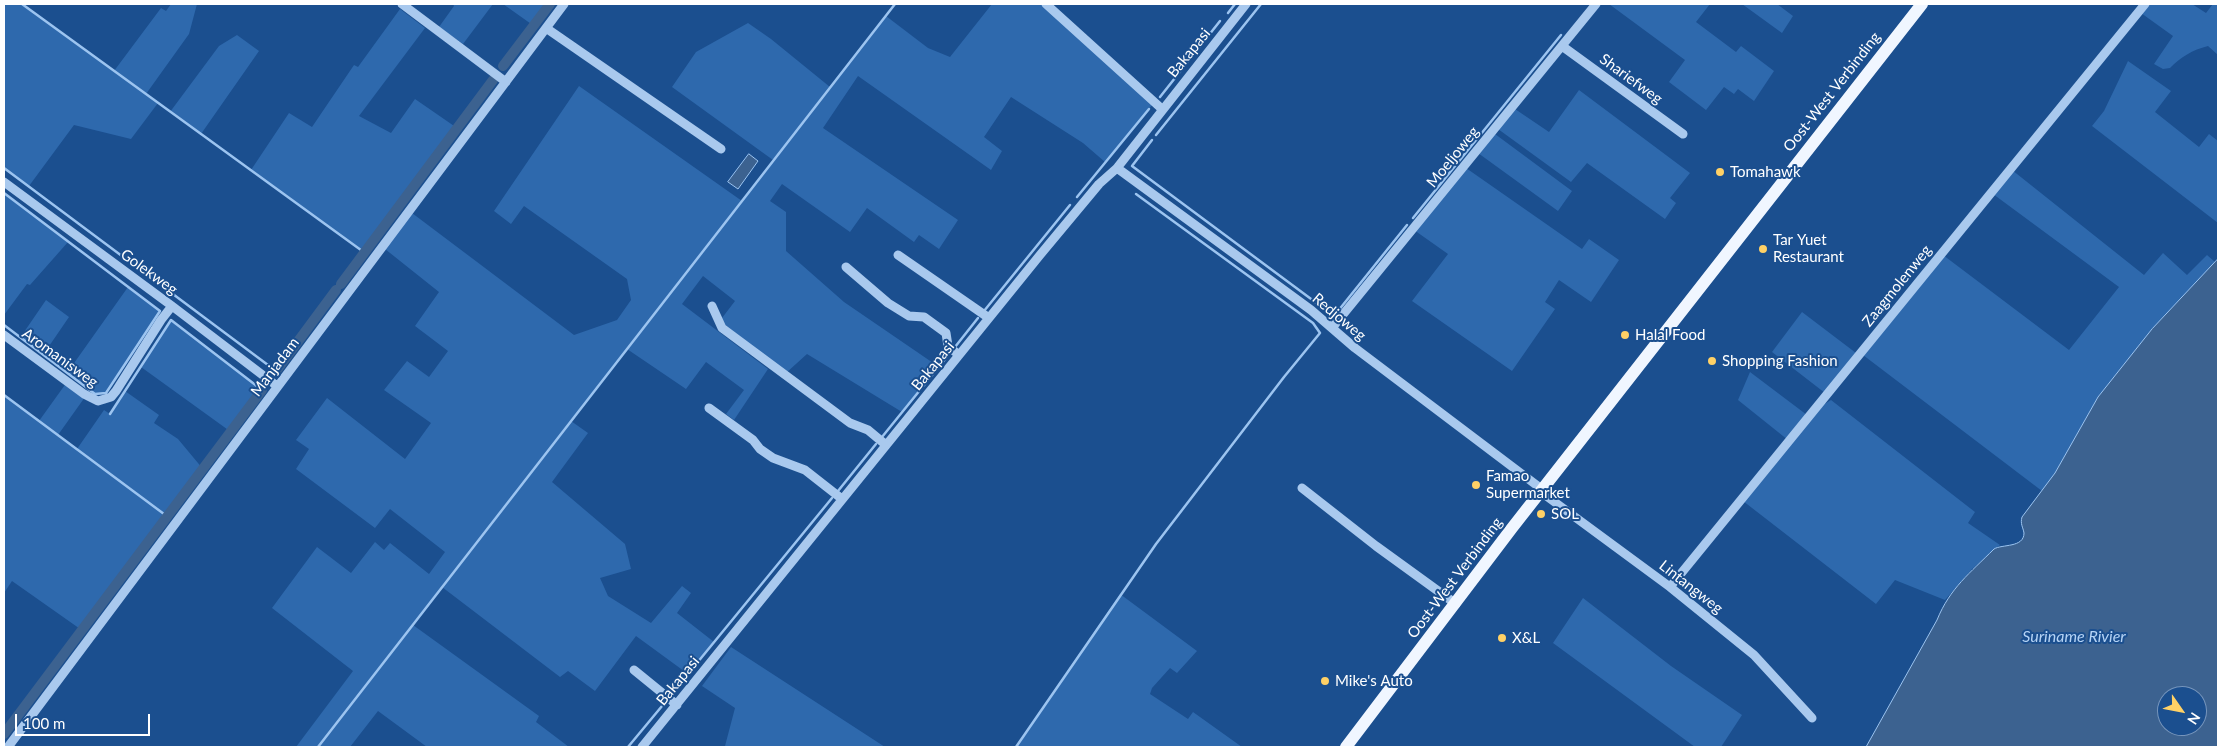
<!DOCTYPE html>
<html>
<head>
<meta charset="utf-8">
<style>
	body { margin:0 }
	#map { position:relative; width:2222px; height:751px; overflow:hidden; background:#1b4f8f; font-family:Lato,sans-serif }
	canvas { display:block }
	.frame { position:absolute; inset:0; border:5px solid #fff; pointer-events:none }
	.north { position:absolute; left:2157px; top:686px; width:50px; height:50px; box-sizing:border-box; background:#1b4f8f; border:1px solid #7695bc; border-radius:50%; rotate:123deg; font-size:14px; font-weight:700; line-height:20px; text-align:center; color:#fff }
	.north::after { content:''; display:block; margin:auto; width:18px; height:22px; background:#ffd166; clip-path:polygon(50% 0,100% 100%,50% 72%,0 100%) }
	.scale { position:absolute; left:15px; top:714px; width:135px; height:22px; box-sizing:border-box; border:2px solid #fff; border-top:0; padding-left:6px; font-size:15px; line-height:18px; white-space:nowrap; color:#fff; -webkit-text-stroke:4px #1b4f8f; paint-order:stroke }
</style>
</head>
<body>
<div id="map">
<canvas width="2222" height="751"></canvas>
<div class="frame"></div>
<div class="north">N</div>
<div class="scale">100 m</div>
</div>
<script>
const ctx = document.querySelector('canvas').getContext('2d');
ctx.lineJoin = 'round';
function paint(path, color) { ctx.fillStyle = color; ctx.fill(path, 'evenodd'); }
function trace(path, color, width, dash) { ctx.strokeStyle = color; ctx.lineWidth = width; ctx.lineCap = dash ? 'butt' : 'round'; ctx.setLineDash(dash || []); ctx.stroke(path); }
function label(font, color, halo, rows, align = 'center') {
  ctx.font = font + ' Lato,sans-serif'; ctx.lineWidth = 4; ctx.setLineDash([]); ctx.textBaseline = 'middle'; ctx.strokeStyle = halo; ctx.fillStyle = color; for (const [text, x, y, turn = 0] of rows) {
    ctx.save(); ctx.translate(x, y); ctx.rotate((+turn || 0) * Math.PI / 180); ctx.textAlign = isNaN(turn) ? turn : align; if (halo) ctx.strokeText(text, 0, 0); ctx.fillText(text, 0, 0); ctx.restore();
  }
}
paint(new Path2D(`
	M4,4H22L114,71L161,8L166,11L171,4H197L189,34L146,94L158,103L131,139L74,125L29,186L4,168Z
	M453,4H493L463,44L439,27L454,6Z
	M503,4H550L534,26Z
	M992,4H1041L1153,104L1105,162L1083,143L1011,97L984,137L1002,151L991,170L858,76L823,128L958,220L939,249L919,235L914,242L867,208L850,232L782,184L770,201L786,212V251L844,302L939,367L902,412L807,354L786,373L726,329L722,318L735,301L703,276L682,304L768,369L734,420L726,414L744,390L706,362L686,389L627,349L571,421L588,433L552,482L625,544L631,569L600,578L608,596L651,623L682,586L691,593L677,613L714,642L688,674L636,636L595,691L568,671L560,677L442,587L413,625L539,716L536,722L569,747H427L378,711L350,747H296L353,671L272,608L317,547L351,573L375,542L384,550L390,543L429,574L445,552L390,509L375,528L296,469L309,449L296,440L327,398L405,459L431,423L384,390L407,361L429,377L448,351L415,326L439,292L385,249L412,213L574,335L617,320L631,300L627,279L524,206L511,224L494,211L579,86L742,201L773,160L672,87L696,52L748,23L771,39L830,87L886,16L928,48L950,57Z
	M1609,4H1710L1696,22L1736,52L1741,46L1774,71L1754,101L1738,89L1734,94L1724,87L1706,110L1669,82L1685,60Z
	M1742,4H1777L1793,16L1782,33Z
	M2148,4H2192L2206,13L2213,4H2218V55L2208,46C2192,50 2181,57 2170,68L2163,69L2154,64L2173,36L2141,13Z
	M400,9L425,28L359,116L391,133L415,99L457,128L365,253L251,170L289,113L312,127L354,65L358,67Z
	M237,35L259,51L201,134L170,112L219,46Z
	M2128,61L2171,91L2155,112L2199,147L2209,134L2218,141V223L2092,126L2104,111Z
	M1579,90L1690,173L1670,198L1676,203L1665,219L1587,163L1571,182L1498,129L1515,109L1549,132Z
	M1495,134L1572,191L1558,211L1478,153Z
	M1466,168L1582,249L1589,239L1619,260L1591,302L1559,280L1545,302L1555,309L1512,371L1412,301L1448,254L1414,230Z
	M2012,170L2144,275L2163,253L2187,275L2207,255L2215,262L2152,329L2098,397L2055,473L2042,491L1863,355L1943,255L2069,350L2119,287L1993,194Z
	M4,193L68,242L30,285L27,284L4,315Z
	M128,287L160,311L106,393L95,394L67,373Z
	M46,300L69,317L43,355L23,340L22,335Z
	M1802,312L1856,353L1825,393L1772,352Z
	M171,320L262,390L231,432L141,367Z
	M1750,372L1807,415L1788,440L1738,400Z
	M67,382L85,397L58,435L77,449L104,410L110,414L125,391L159,415L154,423L178,439L203,469L83,631L12,581L4,593V395L39,421Z
	M1831,400L1975,512L1968,523L2000,545L1972,569L1945,600L1895,580L1876,604L1743,501L1823,405Z
	M1120,594L1197,651L1177,673L1170,668L1152,688L1150,694L1188,719L1193,712L1242,747H1016Z
	M1583,598L1671,666L1742,715L1721,747H1695L1553,643Z
	M731,647L885,747H727L725,746L735,708L702,686Z`), '#2e69ad');
const water = new Path2D(`
	M749,154L758,161L738,189L728,182Z
	M2218,259V747H1866L1937,620C1950,588 1970,573 1994,549C2002,544 2024,548 2024,533C2023,527 2020,524 2022,517L2055,473L2098,397L2152,329ZM2167,696H2197V726H2167Z`);
paint(water, '#3c6290');
trace(water, '#9cc4f0', 1);
trace(new Path2D(`
	M22,4L365,253
	M1228,13L1235,4
	M1160,97L1220,21
	M1156,135L1261,4
	M1152,140L1132,166L1334,316L1407,225
	M4,168L276,371
	M4,193L160,311L106,393L95,394L4,325
	M1077,197L1149,109
	M1413,218L1561,35
	M984,311L1070,205
	M955,347L978,318
	M4,395L168,517
	M110,414L171,320L262,390
	M882,437L946,358
	M838,491L876,444
	M688,674L832,498
	M318,747L895,4
	M628,747L667,700
	M1016,747L1156,544L1284,377L1320,333L1313,323L1136,194`), '#9cc4f0', 2.5);
trace(new Path2D(`
	M503,66L550,4
	M341,284L493,80
	M276,371L336,290
	M4,734L262,390`), '#3c6290', 10);
trace(new Path2D(`
	M402,4L506,82
	M1046,4L1162,109
	M546,28L721,149
	M1562,46L1683,134
	M1117,168L1311,310L1355,348L1543,490
	M4,182L172,306L277,386
	M898,255L989,318
	M846,267L888,303L909,316L924,317L946,333L948,346L959,355
	M712,306L722,328L850,423L868,430L886,445
	M1332,328L1596,4
	M4,335L84,394L98,401L111,397L116,391L161,320L172,306
	M709,408L753,440L760,449L773,458L805,470L842,499
	M1302,488L1376,546L1456,604
	M1541,492L1670,587L1754,655L1812,718
	M1670,587L2145,4
	M634,670L677,705
	M8,747L564,4
	M642,747L1040,255L1099,184L1117,168L1246,4`), '#a9c9ee', 9);
trace(new Path2D(`
	M1346,747L1512,528L1922,4`), '#f0f6ff', 12);
for (const [x, y, r, color] of [
	[1720,172,5,"#ffd166"],
	[1763,249,5,"#ffd166"],
	[1625,335,5,"#ffd166"],
	[1712,361,5,"#ffd166"],
	[1476,485,5,"#ffd166"],
	[1541,514,5,"#ffd166"],
	[1502,638,5,"#ffd166"],
	[1325,681,5,"#ffd166"]
]) { const dot = new Path2D(); dot.arc(x, y, r, 0, 2 * Math.PI); ctx.fillStyle = color; ctx.fill(dot); trace(dot, '#1b4f8f', 2); }
label('15px', '#fff', '#1b4f8f', [
	["Bakapasi",1189,53,-51],
	["Shariefweg",1631,79,36],
	["Oost-West Verbinding",1832,92,-52],
	["Moeljoweg",1453,157,-51],
	["Golekweg",149,272,36],
	["Zaagmolenweg",1897,286,-51],
	["Redjoweg",1339,317,40],
	["Aromanisweg",60,358,36],
	["Bakapasi",933,366,-51],
	["Manjadam",275,367,-53],
	["Oost-West Verbinding",1455,578,-53],
	["Lintangweg",1691,587,38],
	["Bakapasi",678,681,-51]
]);
label('15px', '#fff', '#1b4f8f', [
	["Tomahawk",1730,172],
	["Tar Yuet",1773,240],
	["Restaurant",1773,257],
	["Halal Food",1635,335],
	["Shopping Fashion",1722,361],
	["Famao",1486,476],
	["Supermarket",1486,493],
	["SOL",1551,514],
	["X&L",1512,638],
	["Mike's Auto",1335,681]
], 'left');
label('italic 16px', '#b5d3f5', '#1b4f8f', [
	["Suriname Rivier",2074,637]
]);
</script>
</body>
</html>
